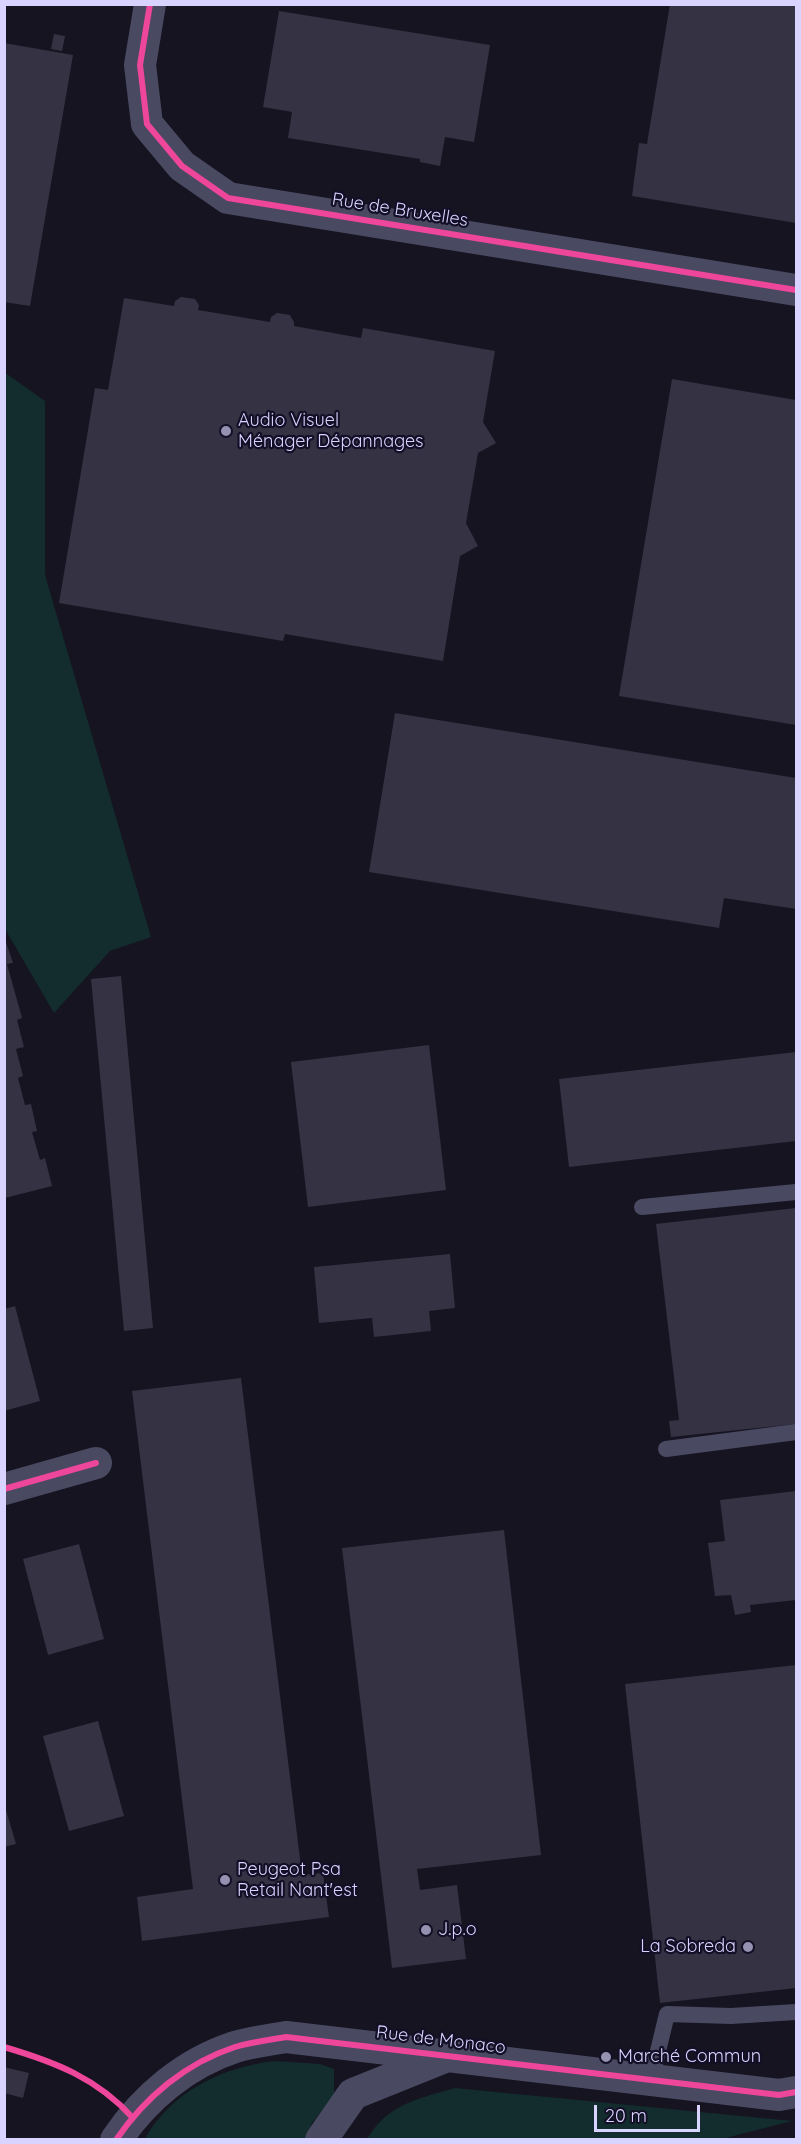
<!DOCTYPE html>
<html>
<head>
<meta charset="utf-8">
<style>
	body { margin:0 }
	#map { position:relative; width:801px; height:2144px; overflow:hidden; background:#161421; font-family:Quicksand,sans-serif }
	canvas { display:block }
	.frame { position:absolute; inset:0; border:6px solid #d9d4ff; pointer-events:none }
	.scale { position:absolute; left:594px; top:2105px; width:106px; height:27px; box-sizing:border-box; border:3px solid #d9d4ff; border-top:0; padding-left:8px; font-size:18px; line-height:21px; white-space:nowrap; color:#d9d4ff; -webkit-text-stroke:4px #130f26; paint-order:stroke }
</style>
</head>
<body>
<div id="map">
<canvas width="801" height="2144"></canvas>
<div class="frame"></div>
<div class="scale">20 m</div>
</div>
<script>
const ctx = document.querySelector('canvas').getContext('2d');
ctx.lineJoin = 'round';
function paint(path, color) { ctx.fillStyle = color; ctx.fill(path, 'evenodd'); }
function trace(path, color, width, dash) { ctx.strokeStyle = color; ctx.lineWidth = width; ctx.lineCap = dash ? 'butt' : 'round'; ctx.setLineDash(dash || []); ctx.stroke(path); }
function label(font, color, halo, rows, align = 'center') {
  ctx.font = font + ' Quicksand,sans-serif'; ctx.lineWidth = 4.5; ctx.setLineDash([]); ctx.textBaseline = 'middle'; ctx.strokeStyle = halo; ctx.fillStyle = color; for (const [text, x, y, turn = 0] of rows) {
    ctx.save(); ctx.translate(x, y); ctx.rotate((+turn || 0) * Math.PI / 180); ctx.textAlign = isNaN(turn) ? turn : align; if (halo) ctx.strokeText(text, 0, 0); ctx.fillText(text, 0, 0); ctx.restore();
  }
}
paint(new Path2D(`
	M4,372L45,401V575L151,937L110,951L54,1013L5,929Z
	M274,2061L320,2064L334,2069V2096L312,2123L305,2139L144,2140C171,2092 222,2067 274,2061Z
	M455,2088L792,2121L718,2140L367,2139C388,2104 417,2099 455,2088Z`), '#132c2d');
paint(new Path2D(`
	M670,4H796V223L632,196L639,143L647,144Z
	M279,11L490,45L474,142L445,137L440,166L420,162V159L288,138L292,112L263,107Z
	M54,34L65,36L62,51L51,49Z
	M4,43L73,55L30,306L4,302Z
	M181,297L195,299L199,305L198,310L270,322L271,317L277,313L290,315L294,322V326L361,338L363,328L495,351L483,422L496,443L478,453L466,523L478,546L460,556L443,661L285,634L283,641L59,603L95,388L108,390L124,298L174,306L175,301Z
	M672,379L796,400V725L619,696Z
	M395,713L796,778V909L724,898L719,928L369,872Z
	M4,936L13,963L7,964L22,1018L17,1020L24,1047L16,1049L23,1076L18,1078L25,1105L31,1104L37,1131L32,1132L40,1160L45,1158L52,1186L5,1198Z
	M121,976L153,1328L124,1331L91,979Z
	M429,1045L446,1190L308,1207L291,1062Z
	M796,1052V1141L569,1167L559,1079Z
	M796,1208V1424L671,1437L669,1421L679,1420L656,1224Z
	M450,1254L455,1308L429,1311L431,1331L374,1337L372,1318L319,1323L314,1267Z
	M15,1306L40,1401L4,1411V1309Z
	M241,1378L302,1875L323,1873L329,1917L142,1941L137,1897L193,1889L132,1391Z
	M796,1491V1600L750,1605L751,1612L735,1615L731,1595L715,1596L708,1543L725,1541L720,1500Z
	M504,1530L541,1855L417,1869L420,1890L457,1885L466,1959L392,1968L342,1548Z
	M79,1544L104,1639L48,1655L23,1559Z
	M796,1665V1988L660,2003L625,1684Z
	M98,1721L124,1816L69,1831L43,1736Z
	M4,1803L16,1844L4,1847Z
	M4,2067L29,2073L23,2098L4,2093Z`), '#343243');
trace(new Path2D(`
	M642,1207L796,1192
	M666,1449L796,1432
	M651,2080L667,2014L731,2016L796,2012`), '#4a4962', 16);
trace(new Path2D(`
	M150,4L140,65L147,124L182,166L228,198L796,290
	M4,1489L96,1463
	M116,2140C145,2097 186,2063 235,2047C251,2042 269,2040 286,2037L779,2095L796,2092
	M321,2140L353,2094L445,2057`), '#4a4962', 32);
trace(new Path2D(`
	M150,4L140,65L147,124L182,166L228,198L796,290
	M4,1489L96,1463
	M4,2047C55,2062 97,2078 133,2118
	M116,2140C145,2097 186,2063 235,2047C251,2042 269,2040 286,2037L779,2095L796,2092`), '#ed469a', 6);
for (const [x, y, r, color] of [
	[226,431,6,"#9591b1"],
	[225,1880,6,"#9591b1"],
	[426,1930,6,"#9591b1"],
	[748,1947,6,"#9591b1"],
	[606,2057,6,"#9591b1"]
]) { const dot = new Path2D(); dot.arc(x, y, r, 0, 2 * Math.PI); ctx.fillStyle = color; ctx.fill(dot); trace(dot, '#130f26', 2); }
label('18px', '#d9d4ff', '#130f26', [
	["Rue de Bruxelles",400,210,9],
	["Rue de Monaco",441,2040,7]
]);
label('18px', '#d9d4ff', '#130f26', [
	["Audio Visuel",238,421],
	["Ménager Dépannages",238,442],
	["Peugeot Psa",237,1870],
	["Retail Nant'est",237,1891],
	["J.p.o",438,1930],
	["La Sobreda",736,1947,"right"],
	["Marché Commun",618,2057]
], 'left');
</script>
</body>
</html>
